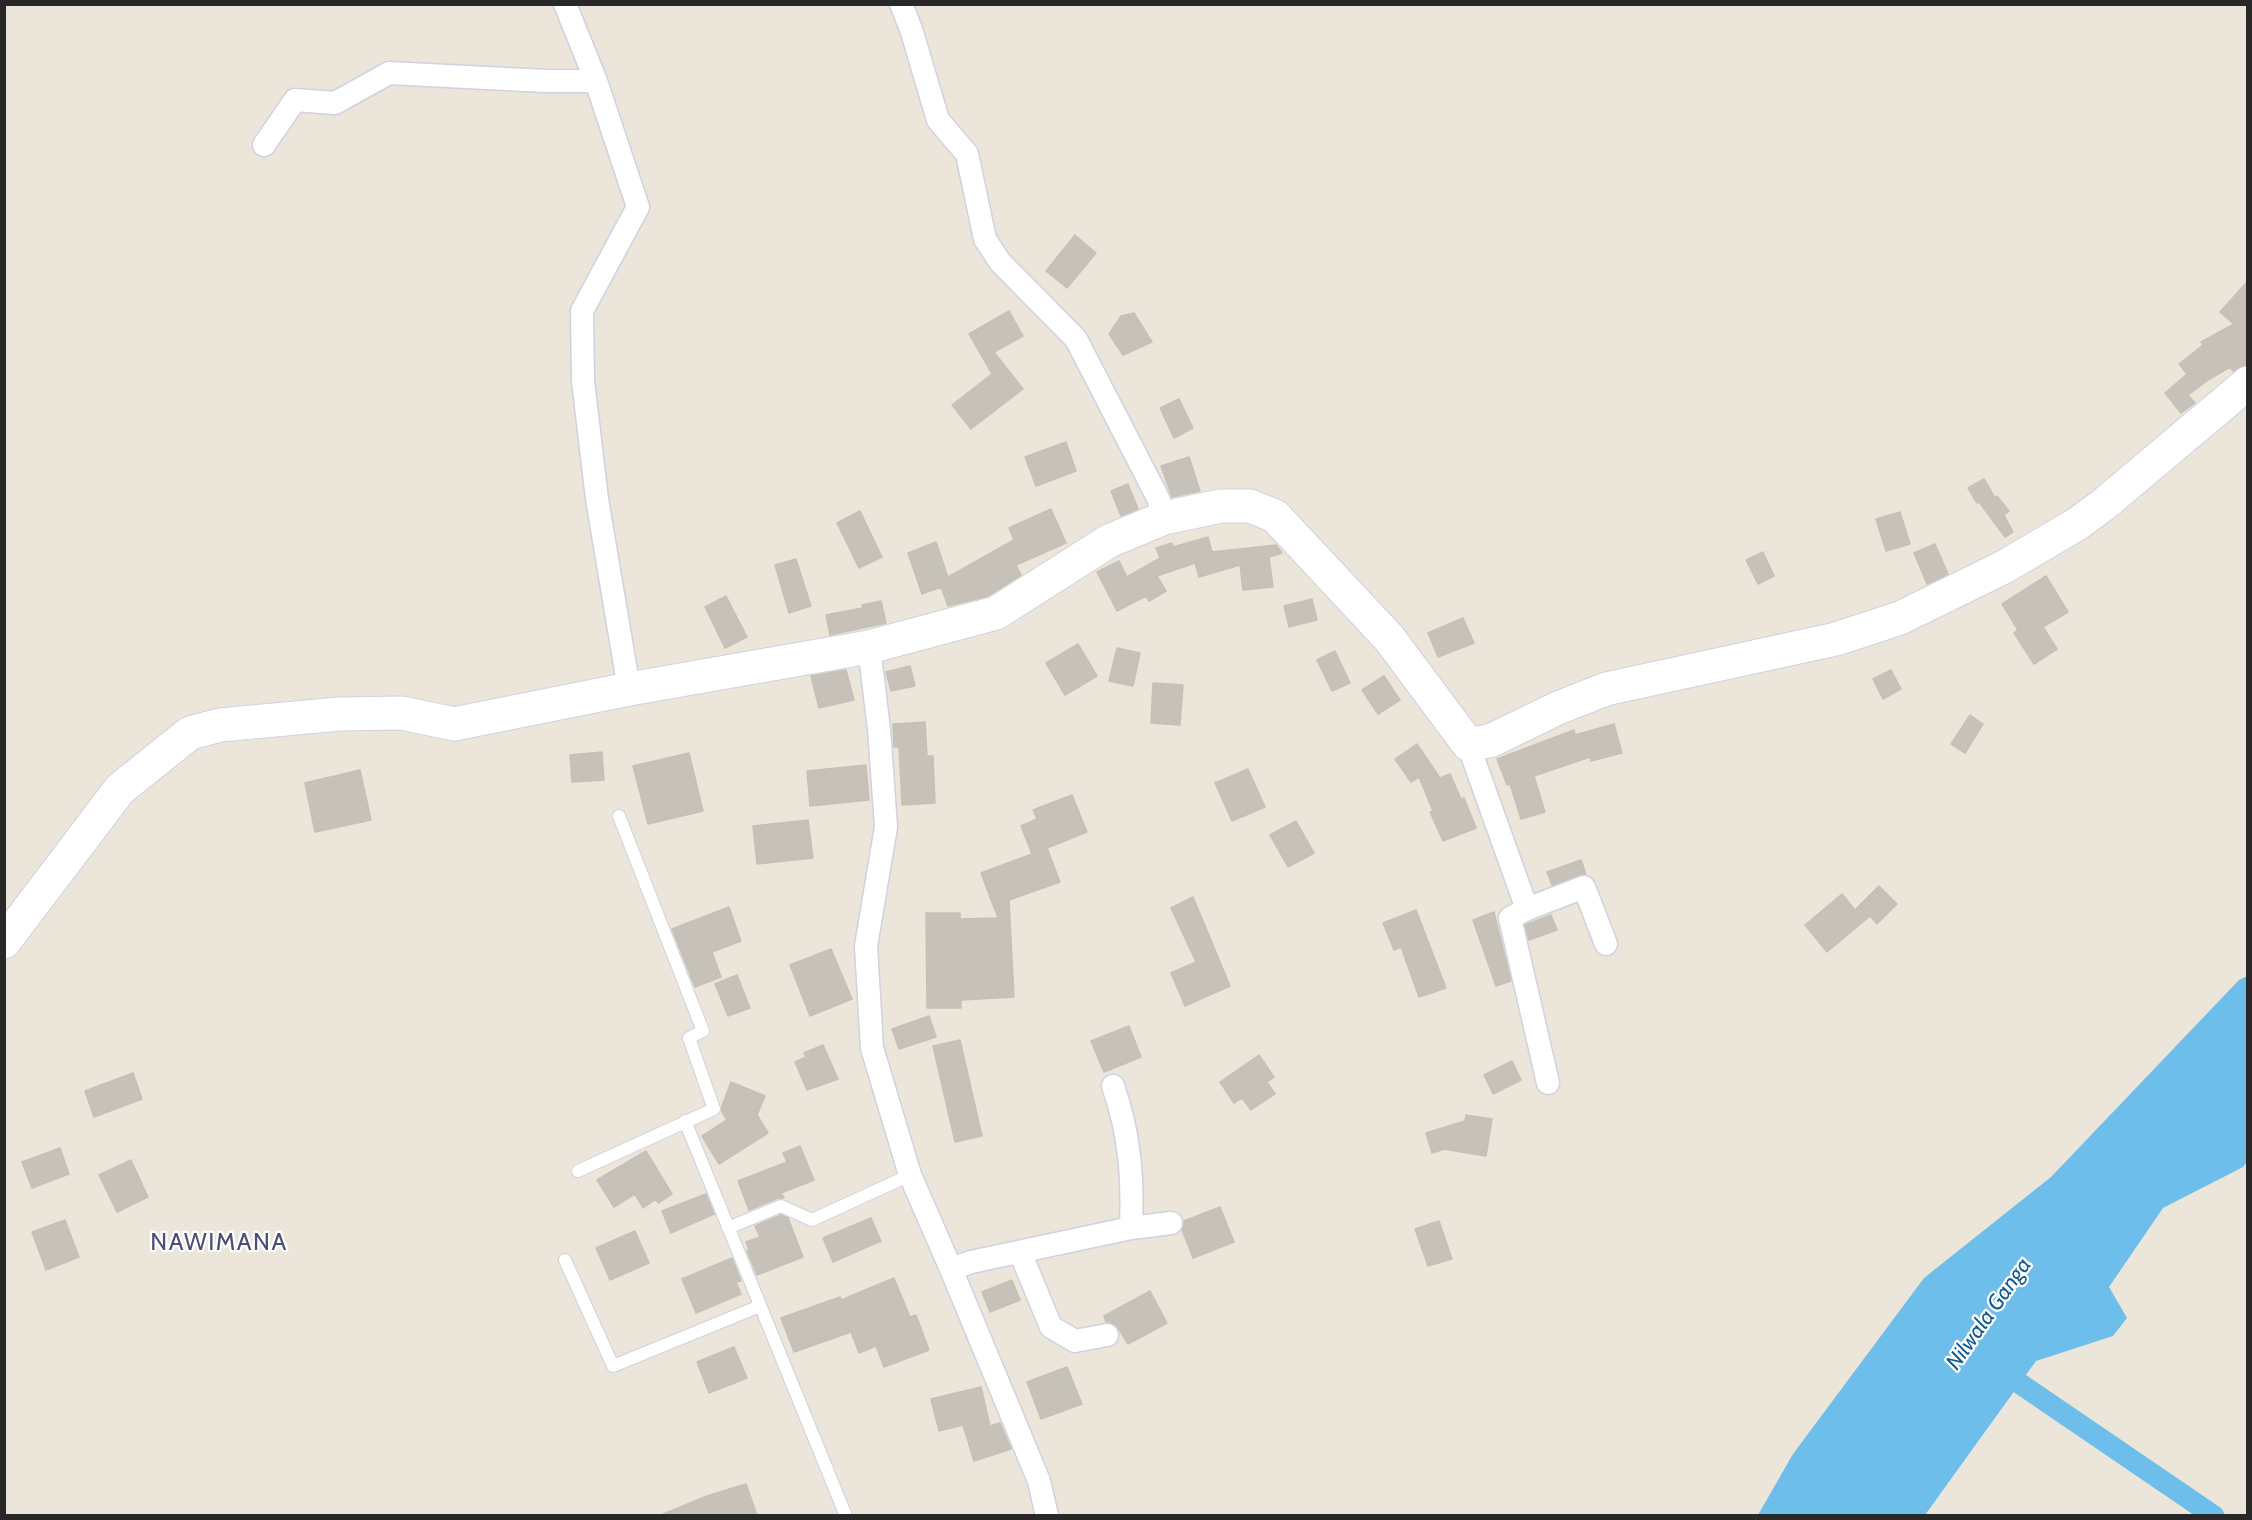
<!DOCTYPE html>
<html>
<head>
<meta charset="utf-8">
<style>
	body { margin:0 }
	#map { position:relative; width:2252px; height:1520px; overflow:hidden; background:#ebe5da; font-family:Cabin,sans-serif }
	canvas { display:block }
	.frame { position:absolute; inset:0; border:6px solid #282828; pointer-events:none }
</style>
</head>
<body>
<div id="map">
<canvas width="2252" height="1520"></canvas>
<div class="frame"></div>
</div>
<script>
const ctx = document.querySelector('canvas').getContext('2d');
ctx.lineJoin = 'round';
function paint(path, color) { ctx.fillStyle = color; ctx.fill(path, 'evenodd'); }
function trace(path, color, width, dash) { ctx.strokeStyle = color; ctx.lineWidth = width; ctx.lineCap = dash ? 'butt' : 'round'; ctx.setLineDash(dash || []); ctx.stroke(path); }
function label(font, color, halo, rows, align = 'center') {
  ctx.font = font + ' Cabin,sans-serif'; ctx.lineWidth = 4.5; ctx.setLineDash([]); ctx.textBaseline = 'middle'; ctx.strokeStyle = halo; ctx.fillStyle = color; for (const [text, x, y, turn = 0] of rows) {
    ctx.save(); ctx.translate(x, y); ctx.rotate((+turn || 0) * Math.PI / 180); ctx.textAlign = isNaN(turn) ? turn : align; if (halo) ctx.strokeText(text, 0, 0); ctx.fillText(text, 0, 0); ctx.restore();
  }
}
paint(new Path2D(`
	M2247,976V1162L2243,1167L2163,1208L2109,1287L2127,1318L2113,1336L2036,1361L1925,1515H1758L1793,1454L1924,1278L2051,1177L2239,980Z`), '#6ebeeb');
trace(new Path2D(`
	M1997,1368L2214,1516`), '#6ebeeb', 21);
const building = new Path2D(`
	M1075,235L1096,253L1067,288L1046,271Z
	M2247,282V365L2233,371L2230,367L2208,380L2188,395L2195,403L2181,413L2165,393L2187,374L2179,364L2203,345L2201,342L2234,324L2220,312Z
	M1009,311L1023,336L994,352L1023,389L971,429L952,405L992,374L969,334Z
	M1134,313L1152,342L1123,355L1109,334L1121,316Z
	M1179,399L1193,428L1174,438L1160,408Z
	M1066,442L1076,471L1036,486L1025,457Z
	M1189,457L1200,491L1172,497L1161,466Z
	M1984,479L1995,498L1997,496L2009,511L2004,515L2013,532L2005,537L1979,502L1977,503L1968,488Z
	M1128,484L1138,509L1121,516L1111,491Z
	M1051,509L1066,543L1016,565L1021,575L988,596L948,606L941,587L922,594L908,553L936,542L948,577L1014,540L1009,528Z
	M860,511L882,557L859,568L837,523Z
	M1900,512L1910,544L1886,551L1876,519Z
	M1208,537L1212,552L1276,545L1282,553L1269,557L1273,587L1243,590L1240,565L1199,577L1195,563L1157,576L1166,591L1149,601L1146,596L1117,611L1097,572L1119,561L1127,577L1160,558L1156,548L1172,543L1173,547Z
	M1935,544L1948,574L1927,584L1914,553Z
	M1763,552L1774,576L1758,584L1746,560Z
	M796,559L811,606L789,613L775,565Z
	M2046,576L2068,612L2043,627L2057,649L2034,664L2014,633L2018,630L2002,604Z
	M726,596L747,637L725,648L705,607Z
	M1312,599L1317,620L1289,627L1284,606Z
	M881,601L886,623L830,635L826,615L863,608L862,605Z
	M1463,618L1474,643L1438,657L1428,633Z
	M1078,644L1097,676L1065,695L1046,663Z
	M1117,648L1140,653L1133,686L1109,681Z
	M1335,651L1350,683L1332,691L1317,660Z
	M910,666L915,686L891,691L886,672Z
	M846,670L854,700L819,708L811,676Z
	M1891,670L1901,689L1883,699L1873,679Z
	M1384,676L1400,700L1378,714L1362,690Z
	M1153,683L1183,685L1180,725L1151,723Z
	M1970,715L1983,724L1965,753L1951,744Z
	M925,722L927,756H933L935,803L902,805L899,747H894L893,724Z
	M1614,724L1622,753L1591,761L1590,757L1534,776L1545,812L1521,819L1510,784L1507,785L1497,759L1574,730L1575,735Z
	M1417,744L1440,778L1450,774L1461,799L1464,798L1476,828L1443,841L1430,812L1433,811L1419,777L1411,782L1395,759Z
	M602,752L604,780L572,782L570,755Z
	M689,753L703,811L648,824L633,766Z
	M866,765L869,800L810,806L807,771Z
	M1248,769L1265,807L1232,821L1215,783Z
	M360,770L371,820L315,832L305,783Z
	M1072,795L1087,832L1047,848L1060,882L1009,900L1014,997L961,1000V1008H927L926,913H960V919L998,918L981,873L1032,854L1021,826L1037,819L1033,810Z
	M808,820L813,858L757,864L753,826Z
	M1296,821L1314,853L1288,867L1270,835Z
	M1581,860L1586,874L1552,885L1547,872Z
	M1879,886L1897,904L1877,924L1870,916L1827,952L1805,925L1842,894L1855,910Z
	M1193,897L1230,986L1185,1006L1171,973L1196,962L1171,908Z
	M729,907L741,941L712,952L721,977L695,987L672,929Z
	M1416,910L1446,988L1419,997L1401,947L1394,950L1383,923Z
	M1494,912L1511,981L1496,986L1473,920Z
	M1551,915L1557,930L1529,940L1525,925Z
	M831,949L852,999L810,1016L790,965Z
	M737,975L750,1008L728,1016L715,984Z
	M929,1016L936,1037L899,1049L892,1029Z
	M1129,1026L1141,1057L1104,1072L1091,1041Z
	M960,1040L982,1136L955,1142L933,1046Z
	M823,1045L838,1079L807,1090L795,1062L806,1057L804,1053Z
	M1259,1055L1274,1077L1267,1082L1275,1094L1251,1110L1242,1098L1234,1103L1220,1082Z
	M1512,1061L1521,1080L1493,1094L1484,1075Z
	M133,1073L142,1099L94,1117L85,1091Z
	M731,1082L765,1096L757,1115L768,1133L719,1164L702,1136L727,1120L722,1112V1106Z
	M1466,1115L1492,1119L1486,1156L1444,1149L1432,1153L1426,1133L1465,1121Z
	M800,1146L814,1180L781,1193L784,1198H778L749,1210L738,1181L787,1162L783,1153Z
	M60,1148L69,1174L32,1188L22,1162Z
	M646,1151L672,1194L658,1203L656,1199L643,1208L635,1194L614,1207L597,1180Z
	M131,1160L148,1197L117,1212L99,1175Z
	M706,1194L714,1214L671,1233L662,1211Z
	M1220,1207L1234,1242L1193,1258L1182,1230L1184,1221Z
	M781,1215L788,1218L803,1257L757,1275L747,1251L749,1250L746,1242L760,1237L755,1226Z
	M871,1218L881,1241L833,1262L823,1238Z
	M65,1220L79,1257L46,1270L32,1232Z
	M1439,1221L1452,1259L1428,1266L1415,1229Z
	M635,1231L649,1263L610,1280L596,1248Z
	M732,1258L741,1281L736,1282L741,1294L696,1313L682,1279Z
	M894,1278L910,1317L916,1315L929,1350L884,1367L876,1346L859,1353L851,1332L794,1352L781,1318L840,1297L841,1300Z
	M1012,1280L1020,1300L990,1312L982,1292Z
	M1150,1291L1167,1323L1128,1344L1117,1326L1106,1322L1104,1316Z
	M734,1347L747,1378L709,1393L697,1362Z
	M1067,1367L1082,1404L1041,1419L1027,1382Z
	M981,1387L990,1426L1000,1423L1011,1449L974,1461L963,1425L939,1431L931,1399Z
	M746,1484L757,1515H661L707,1496Z`);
paint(building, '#c6c2ba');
trace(building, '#c6c1b4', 1.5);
const lane = new Path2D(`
	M685,1121L846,1516
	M578,1171L714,1109L689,1038L703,1031L619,816
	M728,1228L781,1206L812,1220L910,1175
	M565,1260L613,1366L760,1306`);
const street = new Path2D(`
	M565,4L596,81L638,207L582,311L583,381L597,499L629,689
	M901,4L911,29L938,120L967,154L985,239L1000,262L1076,339L1158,498L1164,518
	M264,145L295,100L335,103L389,73L545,81H596
	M869,647L879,729L886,827L866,946L872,1048L910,1175L951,1269L1039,1481L1047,1516
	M1468,744L1527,909L1584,887L1606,944
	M1527,909L1510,918L1548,1083
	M1113,1086C1130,1135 1133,1177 1131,1228
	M1020,1252L1051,1327L1075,1341L1107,1335
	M951,1269L971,1262L1131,1228L1171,1223`);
const secondary = new Path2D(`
	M4,942L120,789L190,733L220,725L339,714L402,713L454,724L629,689L869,647L996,613L1109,541L1164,518L1221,506H1250L1275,516L1389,638L1468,744L1490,741L1558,708L1606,689L1836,639L1900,618L2004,567L2077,524L2103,505L2248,383`);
trace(lane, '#d0d1e1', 14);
trace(street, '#d0d1e1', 25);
trace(secondary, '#d0d1e1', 35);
trace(lane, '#fff', 12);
trace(street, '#fff', 22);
trace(secondary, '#fff', 33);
label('italic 22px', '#105a95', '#fff', [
	["Nilwala Ganga",1989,1314,-55]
]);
ctx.letterSpacing = '1.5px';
label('24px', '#4a4e78', '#fff', [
	["NAWIMANA",219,1243]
]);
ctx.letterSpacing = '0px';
</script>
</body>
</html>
